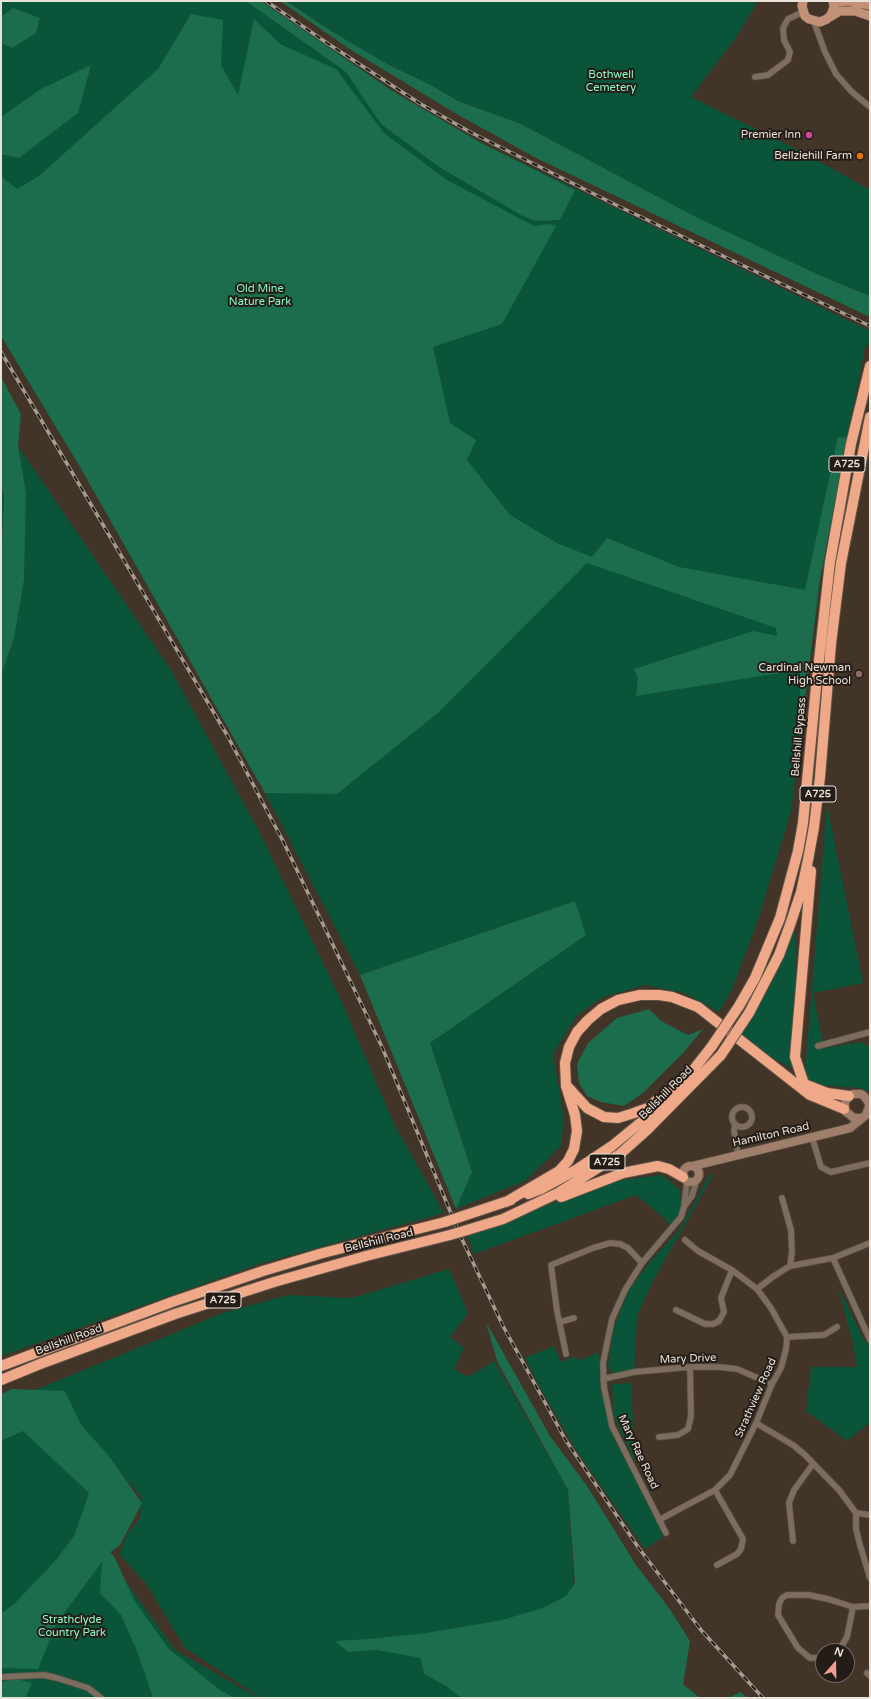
<!DOCTYPE html>
<style>
body{margin:0}
#map{position:relative;width:871px;height:1699px;overflow:hidden;background:#423427;font-family:"Varela Round",sans-serif}
canvas{display:block}
.frame{position:absolute;inset:0;border:2px solid #eae1d9;pointer-events:none}
.north{position:absolute;left:815px;top:1643px;width:40px;height:40px;box-sizing:border-box;background:#241d17;border:1px solid #736b65;border-radius:50%;rotate:20deg;font-size:11px;font-weight:700;line-height:16px;text-align:center;color:#eae1d9}
.north::after{content:'';display:block;margin:auto;width:14px;height:18px;background:#f59b97;clip-path:polygon(50% 0,100% 100%,50% 72%,0 100%)}
</style>
<div id="map">
<canvas width="871" height="1699"></canvas>
<div class="frame"></div>
<div class="north">N</div>
</div>
<script>
const c = document.querySelector('canvas').getContext('2d');
c.lineJoin = 'round';
function paint(path, color) { c.fillStyle = color; c.fill(path, 'evenodd'); }
const shape = rows => new Path2D(rows.map(r => 'M' + r).join(''));
function strokePath(path, color, width, dash) { c.strokeStyle = color; c.lineWidth = width; c.lineCap = dash ? 'butt' : 'round'; c.setLineDash(dash || []); c.stroke(path); }
function drawText(font, color, halo, rows, align = 'center') {
  c.font = font + ' "Varela Round",sans-serif'; c.lineWidth = 4; c.setLineDash([]); c.textBaseline = 'middle'; c.strokeStyle = halo; c.fillStyle = color; for (const [text, x, y, turn = 0] of rows) {
    c.save(); c.translate(x, y); c.rotate((+turn || 0) * Math.PI / 180); c.textAlign = isNaN(turn) ? turn : align; if (halo) c.strokeText(text, 0, 0); c.fillText(text, 0, 0); c.restore();
  }
}
paint(shape([
 [1,1,261,1,394,92,483,144,870,331,870,344,865,347,820,579,791,811,758,920,732,989,719,1012,685,993,645,985,603,997,577,1015,553,1054,564,1118,561,1146,525,1181,456,1209,472,1172,430,1043,585,935,575,901,360,975,265,793,80,467,1,336],
 [286,1,758,1,737,36,691,97,806,154,870,190,870,296,819,275,692,215,521,124,458,101,431,85,389,65,331,31],
 [18,446,171,670,260,833,341,1000,395,1126,444,1213,259,1264,1,1356,1,675,14,638,26,493],
 [1,483,4,498,1,565],
 [827,805,863,983,813,993,824,1048,860,1042,870,1047,870,1090,869,1091,859,1088,804,1084],
 [795,930,799,1072,736,1038],
 [710,1174,713,1175,654,1279,637,1316,634,1372,614,1375,608,1366,614,1327,629,1290,648,1264,679,1230],
 [662,1175,680,1190,682,1208,671,1226,664,1218,636,1195,474,1254,466,1234,615,1181],
 [449,1269,468,1313,450,1337,464,1348,454,1369,468,1377,494,1361,568,1490,574,1588,668,1698,261,1698,185,1648,147,1585,119,1554,127,1535,140,1518,141,1496,86,1435,25,1394,223,1313,288,1295,352,1298],
 [838,1287,863,1338,870,1347,870,1422,847,1441,806,1411,811,1367,857,1367,853,1342],
 [554,1346,561,1362,573,1357,581,1360,598,1352,610,1430,664,1536,645,1549,576,1450,538,1384,525,1358],
 [631,1383,635,1463,614,1417,612,1384],
 [1,1396,85,1436,121,1537,109,1558,175,1650,259,1698,1,1698]
]), '#0a5439');
paint(shape([
 [246,1,261,1,394,92,483,144,575,190,560,220,536,221,521,215,439,167,381,124,346,72],
 [280,1,286,1,331,31,389,65,431,85,458,101,521,124,694,216,819,275,870,296,870,317,536,158,455,113,351,50],
 [13,8,40,18,36,33,12,48,1,43,1,17],
 [191,14,223,20,221,65,238,95,254,19,280,44,336,69,384,133,447,180,534,226,549,224,556,226,502,324,433,347,450,423,476,440,467,460,510,515,557,543,592,557,607,538,679,567,805,590,838,437,847,438,820,579,799,747,800,671,767,675,636,696,638,678,634,669,753,631,777,636,776,628,587,563,439,712,337,794,265,793,80,467,1,336,1,176,17,189,39,176,158,69],
 [91,65,78,113,19,158,1,154,1,117,41,89],
 [1,377,21,414,18,446,26,493,24,580,14,638,1,675,1,565,4,498,1,483],
 [575,901,586,935,430,1043,472,1172,456,1209,360,975],
 [649,1009,661,1021,688,1035,703,1029,684,1052,643,1093,624,1106,601,1102,587,1096,579,1083,577,1064,588,1043,617,1018],
 [486,1322,550,1436,587,1486,636,1565,669,1608,690,1641,683,1684,700,1698,461,1698,446,1686,424,1674,421,1658,377,1650,348,1652,335,1641,369,1639,426,1633,502,1620,543,1608,566,1596,575,1583,568,1490,497,1361],
 [12,1389,65,1391,81,1425,108,1455,142,1503,120,1545,110,1552,115,1558,134,1600,168,1648,220,1690,235,1698,153,1698,137,1651,121,1615,100,1593,102,1562,56,1624,38,1669,1,1668,1,1614,15,1603,56,1560,74,1536,89,1493,23,1431,1,1441,1,1394],
 [16,1679,32,1683,27,1695,24,1698,1,1698,1,1682],
 [741,1692,747,1698,727,1698]
]), '#1b6d4d');
const street = shape([
 [814,22,825,52,836,74,852,92,870,107],
 [755,77,768,75,788,60,790,52,784,40,783,28,788,19,803,12],
 [818,1046,870,1032],
 '732 1117a10 10 0 1 1 20 0a10 10 0 1 1-20 0Z',
 [735,1124,734,1131,738,1154],
 [812,1137,821,1167,831,1172,870,1163],
 [782,1198,791,1230,792,1252,790,1266],
 [684,1207,687,1181],
 [833,1258,870,1340],
 [757,1289,774,1276,790,1266,833,1258,870,1243],
 [676,1310,705,1324,713,1324,719,1321,724,1312,721,1298,732,1270],
 [560,1322,574,1318],
 [787,1337,824,1335,837,1327],
 [566,1354,557,1311,551,1265,593,1248,610,1243,620,1244,628,1248,642,1263],
 [603,1379,634,1372,690,1367,719,1367,737,1369,772,1384],
 [756,1423,793,1445,804,1454,839,1490,856,1513],
 [659,1437,678,1435,688,1429,691,1416,690,1367],
 [715,1490,743,1539,741,1549,737,1554,717,1565],
 [856,1513,856,1529,860,1545,870,1578],
 [856,1513,870,1515],
 [659,1520,715,1490,730,1475,756,1423,772,1384,781,1368,786,1349,787,1337,771,1308,757,1289,732,1270,698,1251,685,1240],
 [666,1533,612,1426,604,1387,603,1363,612,1319,625,1290,642,1263,681,1217,684,1207,692,1196,697,1179],
 [793,1541,789,1503,794,1490,813,1464],
 [836,1651,841,1647,847,1637,853,1607],
 [823,1658,810,1658,798,1648,778,1615,779,1604,782,1598,787,1595,809,1595,828,1599,853,1607,870,1606],
 [867,1673,870,1676],
 [1,1677,44,1675,57,1678,88,1688,101,1698]
]);
const secondary = shape([
 '683 1174a8 8 0 1 1 16 0a8 8 0 1 1-16 0Z',
 [693,1166,850,1128,866,1115,869,1107,869,1103,864,1096,861,1094,853,1094,849,1096,845,1102,845,1111,854,1118,862,1118]
]);
const primary = shape([
 [803,1,802,6,805,16,809,19,820,22,827,19,831,15,834,7,833,1],
 [833,2,849,1,870,5],
 [830,17,840,11,855,11,870,16]
]);
const highway = shape([
 [739,1006,755,978,780,918,798,851,803,823,816,687,830,562,851,444,870,366],
 [749,1013,779,955,790,925,801,892,808,860,814,827,820,777,831,644,841,563,870,417],
 [804,1084,795,1057,811,871],
 [804,1084,827,1093,849,1096],
 [568,1087,587,1108,604,1117,618,1118,631,1114,648,1108,657,1100],
 [528,1194,541,1189,576,1170,612,1146,651,1114,694,1069,712,1046],
 [561,1197,623,1173,658,1166,669,1169,683,1177],
 [506,1202,559,1171,568,1161,574,1149,577,1131,575,1115,566,1086,565,1063,569,1047,577,1032,588,1020,601,1009,618,1000,640,995,659,995,672,997,698,1007,810,1095,844,1109],
 [460,1217,511,1200],
 [467,1230,503,1219,558,1193,620,1154,647,1130,721,1055],
 [1,1366,172,1302,263,1271,323,1253,445,1222],
 [1,1380,40,1364,175,1314,274,1282,366,1256,450,1235]
]);
strokePath(street, '#5e5348', 7);
strokePath(secondary, '#5e5348', 10);
strokePath(primary, '#5e5348', 10);
strokePath(highway, '#5e5348', 12);
strokePath(street, '#7c6d5e', 5.5);
strokePath(secondary, '#9f7f6b', 8);
strokePath(primary, '#c29177', 9);
strokePath(highway, '#f0a988', 10);
const rail = shape([
 [266,1,327,43,419,103,470,132,618,206,870,326],
 [1,352,227,735,283,841,382,1047,460,1235,503,1326,565,1439,638,1547,701,1630,763,1698]
]);
strokePath(rail, '#a69b91', 3.5);
strokePath(rail, '#241d17', 2, [6]);
const highwayBridge = shape([
 [712,1046,739,1006],
 [721,1055,749,1013],
 [445,1222,460,1217],
 [450,1235,467,1230]
]);
strokePath(highwayBridge, '#5e5348', 12, []);
strokePath(highwayBridge, '#f0a988', 10);
for (const [x, y, r, color] of [
 [809,135,4,"#d1479c"],
 [860,156,4,"#e8710a"],
 [859,674,4,"#8d6e63"]
]) { const dot = new Path2D(); dot.arc(x, y, r, 0, 2 * Math.PI); c.fillStyle = color; c.fill(dot); strokePath(dot, '#241d17', 1.5); }
for (const [x, y, w] of [
 [847,464,36],
 [818,794,36],
 [607,1162,36],
 [223,1300,36]
]) { const box = new Path2D(); box.roundRect(x - w / 2, y - 8, w, 16, 3); c.fillStyle = '#241d17'; c.fill(box); strokePath(box, '#eae1d9', 1); }
drawText('bold 10px', '#eae1d9', null, [
 ["A725",847,464],
 ["A725",818,794],
 ["A725",607,1162],
 ["A725",223,1300]
]);
drawText('11px', '#8cf8c6', '#241d17', [
 ["Bothwell",611,75],
 ["Cemetery",611,88],
 ["Old Mine",260,289],
 ["Nature Park",260,302],
 ["Strathclyde",72,1620],
 ["Country Park",72,1633]
]);
drawText('11px', '#eae1d9', '#241d17', [
 ["Premier Inn",801,135],
 ["Bellziehill Farm",852,156],
 ["Cardinal Newman",851,668],
 ["High School",851,681]
], 'right');
drawText('11px', '#eae1d9', '#241d17', [
 ["Bellshill Bypass",799,737,-85],
 ["Bellshill Road",666,1093,-45],
 ["Hamilton Road",771,1135,-13],
 ["Bellshill Road",379,1241,-14],
 ["Bellshill Road",69,1340,-20],
 ["Mary Drive",688,1359,-2],
 ["Strathview Road",756,1398,-66],
 ["Mary Rae Road",638,1452,65]
]);
</script>
